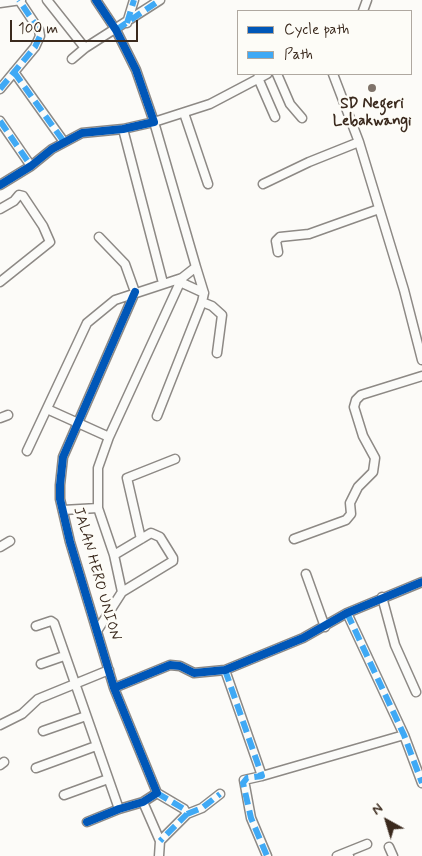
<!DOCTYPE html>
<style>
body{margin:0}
#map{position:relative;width:422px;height:856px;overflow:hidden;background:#fcfbf8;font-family:Mynerve,sans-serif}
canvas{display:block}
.legend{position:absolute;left:237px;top:10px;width:175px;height:65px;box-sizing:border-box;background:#fdfcf7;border:1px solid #afa8a0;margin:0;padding:6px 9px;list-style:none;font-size:15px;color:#3b2a1e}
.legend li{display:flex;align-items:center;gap:10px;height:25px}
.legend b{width:25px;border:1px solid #afa8a0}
.north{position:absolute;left:362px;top:796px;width:50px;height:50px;-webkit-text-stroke:4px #fdfcf7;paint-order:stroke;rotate:321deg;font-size:14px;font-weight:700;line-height:20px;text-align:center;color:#3b2a1e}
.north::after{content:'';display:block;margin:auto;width:18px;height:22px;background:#3b2a1e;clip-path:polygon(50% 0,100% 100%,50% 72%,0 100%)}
.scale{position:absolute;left:10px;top:20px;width:128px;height:22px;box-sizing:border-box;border:2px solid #3b2a1e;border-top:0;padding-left:6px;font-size:15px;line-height:18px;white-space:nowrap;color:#3b2a1e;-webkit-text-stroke:4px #fdfcf7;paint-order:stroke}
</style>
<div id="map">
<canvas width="422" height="856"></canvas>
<ul class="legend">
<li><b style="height:6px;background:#0057b8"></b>Cycle path</li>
<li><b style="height:6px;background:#3fa9f5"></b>Path</li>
</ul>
<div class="north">N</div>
<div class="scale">100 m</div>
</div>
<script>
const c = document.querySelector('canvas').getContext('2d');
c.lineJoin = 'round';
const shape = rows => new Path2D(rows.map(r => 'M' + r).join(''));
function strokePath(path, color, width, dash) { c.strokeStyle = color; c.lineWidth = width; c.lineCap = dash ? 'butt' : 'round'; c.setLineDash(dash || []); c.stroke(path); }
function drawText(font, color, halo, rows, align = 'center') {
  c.font = font + ' Mynerve,sans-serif'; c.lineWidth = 5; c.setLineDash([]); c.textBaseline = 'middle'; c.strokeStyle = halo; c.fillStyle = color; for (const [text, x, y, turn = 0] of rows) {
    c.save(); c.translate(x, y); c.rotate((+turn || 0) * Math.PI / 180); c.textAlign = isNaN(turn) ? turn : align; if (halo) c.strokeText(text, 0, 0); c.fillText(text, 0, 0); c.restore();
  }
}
const minor = shape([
 [47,0,85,48],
 [0,3,21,0],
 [363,11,367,0],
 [127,23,134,0],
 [72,59,85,48,160,0],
 [14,72,64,142],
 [277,74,290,104,302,118],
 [333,74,359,142,404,290,422,360],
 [258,78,275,117],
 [0,89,35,47,40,36,39,30,19,0],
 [184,113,208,184],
 [0,121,31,166],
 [123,129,163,283],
 [263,184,309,162,359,142],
 [0,185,31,166,52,149,82,133,123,129,154,122,136,70,116,30,96,0],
 [0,209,14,201,19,195,23,196,43,226,50,242,0,282],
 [99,237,125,264,135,292],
 [278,252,276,241,280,237,309,234,379,209],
 [180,282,204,293],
 [202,302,212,306,222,315,217,353],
 [47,409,109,437],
 [157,416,202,302,204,293,196,267],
 [0,418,8,415],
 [27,451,87,323,115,300,182,278,196,267,154,122,210,104,267,74],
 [63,510,98,508],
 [141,539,127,478,175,459],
 [294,539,346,520,351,514,350,503,358,487,373,472,375,458,363,436,354,407,356,400,361,395,422,376],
 [0,547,10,541],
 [114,555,151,533,160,537,173,558,173,561,122,592],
 [306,574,325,627],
 [382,597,395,645,416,692],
 [347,613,404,735,422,783],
 [36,626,51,621,54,623,119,809],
 [97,631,122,592,114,555,98,508,98,468,109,437,182,278],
 [41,664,64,656],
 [225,670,262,776],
 [114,688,170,665,180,666,194,673,225,670,303,638,347,613,422,582],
 [0,725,22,714,38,699,109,670],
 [43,731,86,716],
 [0,765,4,762],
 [36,768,96,746],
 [157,793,184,809,187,814,160,841],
 [64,795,108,779],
 [143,802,160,841,159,856],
 [187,814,202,808,220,794],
 [87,822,119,809,143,802,157,793,114,688,70,542,60,499,60,485,63,457,135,292],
 [389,847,393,856],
 [347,852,367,844],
 [267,856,251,818,244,780,262,776,404,735],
 [337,856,347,852,349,856]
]);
strokePath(minor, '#8d8985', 11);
strokePath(minor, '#fbfbf9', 8);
strokePath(shape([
 [127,23,134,0],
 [116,30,160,0],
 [14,72,64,142],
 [0,89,35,47,40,36,39,30,19,0],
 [0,121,31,166],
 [347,613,404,735,422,783],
 [225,670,262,776,247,778,243,783,251,818,267,856],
 [157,793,184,809,187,814,160,841],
 [187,814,202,808,220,794]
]), '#3fa9f5', 6, [12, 6]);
strokePath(shape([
 [0,185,31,166,52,149,82,133,123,129,154,122,136,70,116,30,96,0],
 [114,688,170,665,180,666,194,673,225,670,303,638,347,613,422,582],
 [87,822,119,809,143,802,157,793,114,688,70,542,60,499,60,485,63,457,135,292]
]), '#0057b8', 8);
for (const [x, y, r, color] of [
 [372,88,5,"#7f736a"]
]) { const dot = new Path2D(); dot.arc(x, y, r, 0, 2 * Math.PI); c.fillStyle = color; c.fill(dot); strokePath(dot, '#fdfcf7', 2); }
drawText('bold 15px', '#3b2a1e', '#fdfcf7', [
 ["SD Negeri",372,105],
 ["Lebakwangi",372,122]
]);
drawText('15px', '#3b2a1e', '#fdfcf7', [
 ["JALAN HERO UNION",96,574,74]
]);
</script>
